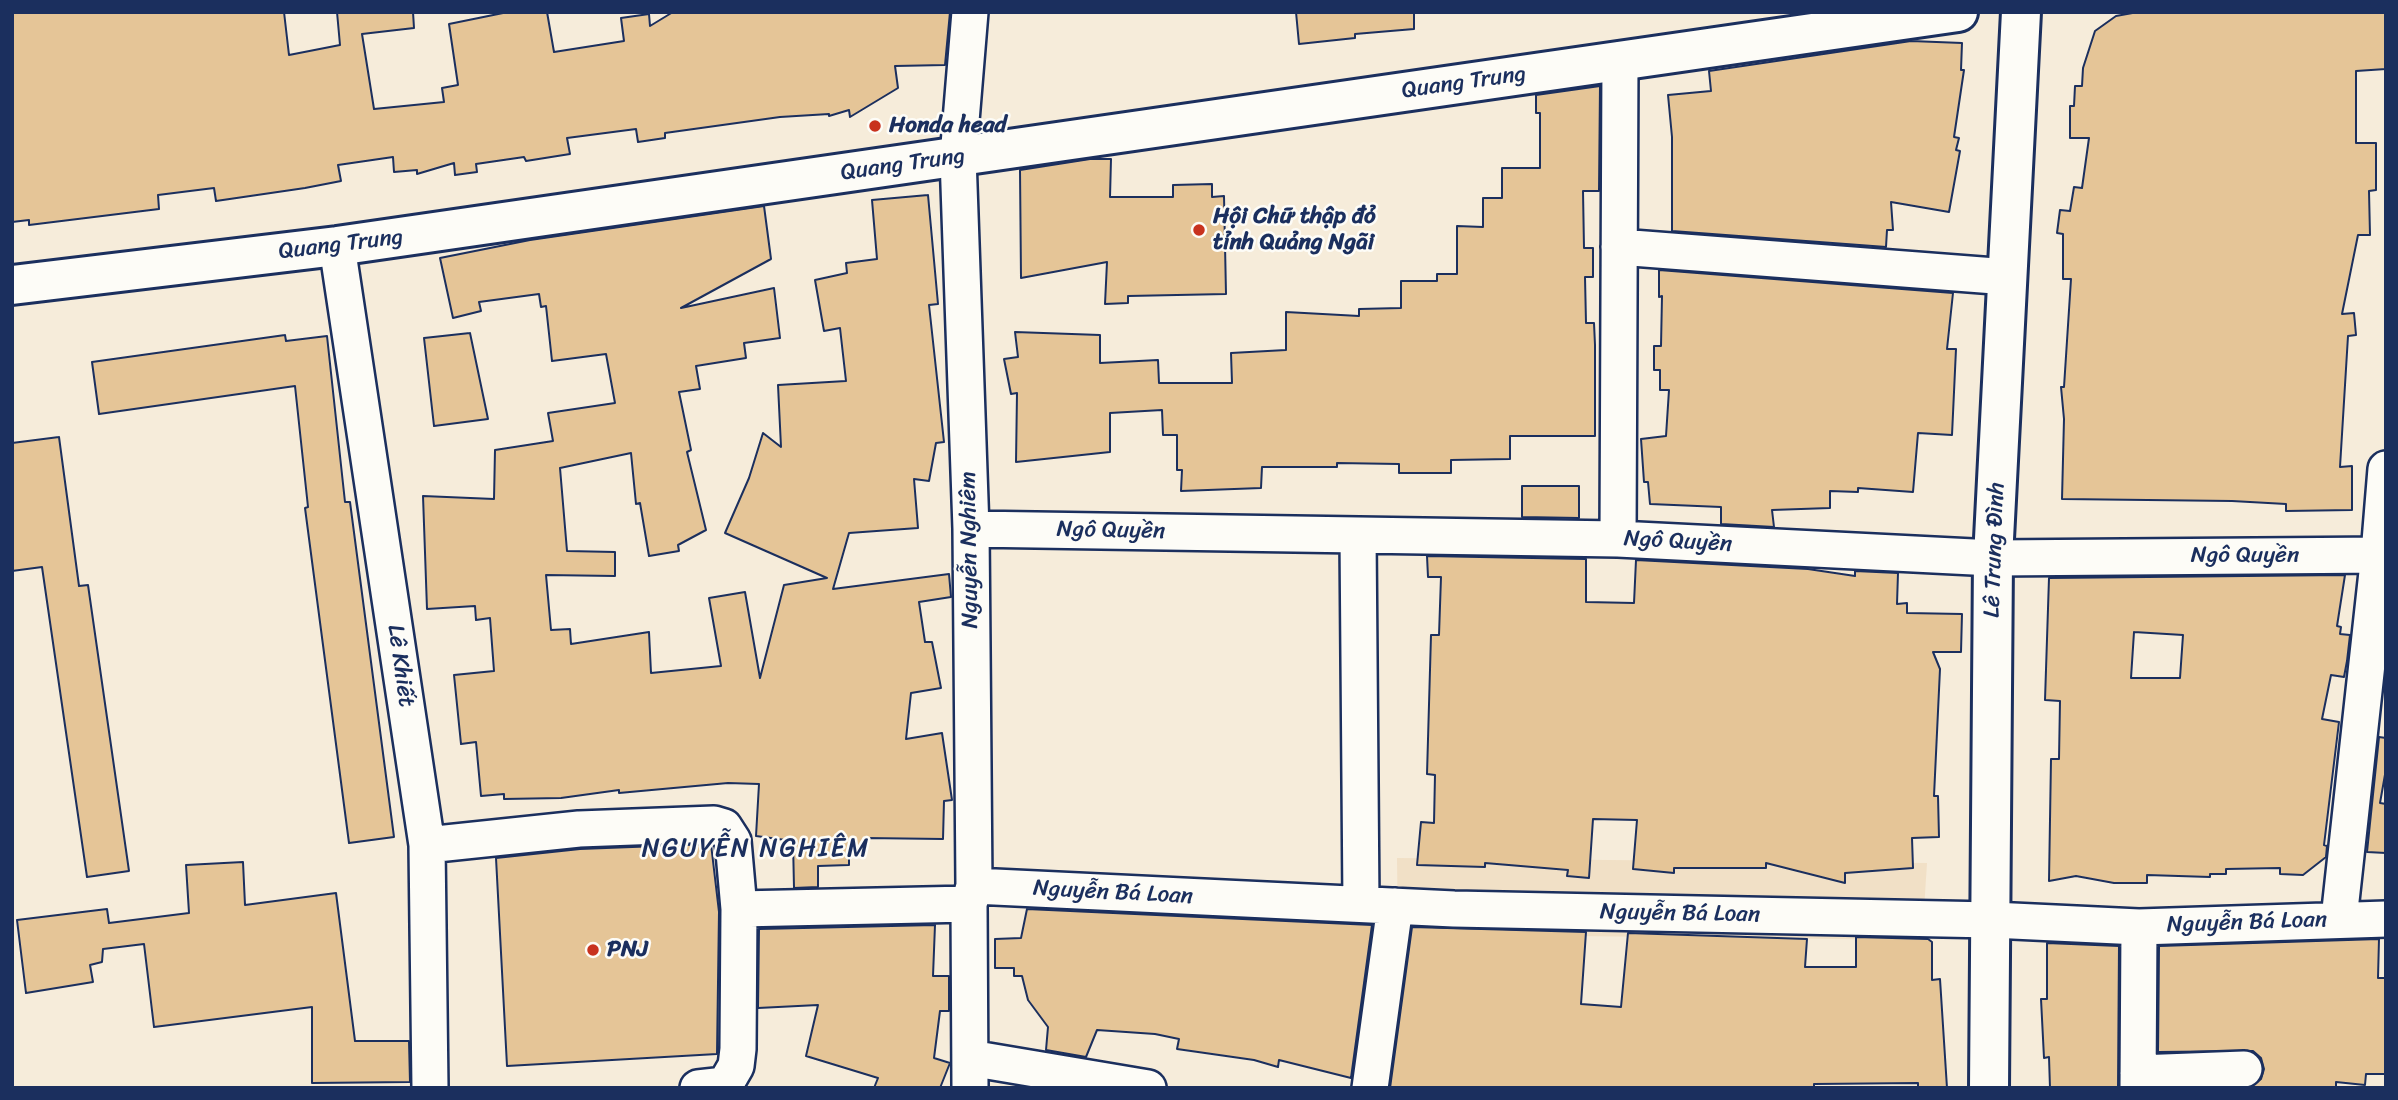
<!DOCTYPE html>
<meta charset="utf-8">
<style>
body{margin:0}
#map{position:relative;width:2398px;height:1100px;overflow:hidden;background:#f6ecda;font-family:Sriracha,sans-serif}
canvas{display:block}
.frame{position:absolute;inset:0;border:14px solid #1b2f5e;pointer-events:none}
</style>
<div id="map">
<canvas width="2398" height="1100"></canvas>
<div class="frame"></div>
</div>
<script>
const c = document.querySelector('canvas').getContext('2d');
c.lineJoin = 'round';
function paint(path, color) { c.fillStyle = color; c.fill(path, 'evenodd'); }
const shape = rows => new Path2D(rows.map(r => 'M' + r).join(''));
function strokePath(path, color, width, dash) { c.strokeStyle = color; c.lineWidth = width; c.lineCap = dash ? 'butt' : 'round'; c.setLineDash(dash || []); c.stroke(path); }
function drawText(font, color, halo, rows, align = 'center') {
  c.font = font + ' Sriracha,sans-serif'; c.lineWidth = 5; c.setLineDash([]); c.textBaseline = 'middle'; c.strokeStyle = halo; c.fillStyle = color; for (const [text, x, y, turn = 0] of rows) {
    c.save(); c.translate(x, y); c.rotate((+turn || 0) * Math.PI / 180); c.textAlign = isNaN(turn) ? turn : align; if (halo) c.strokeText(text, 0, 0); c.fillText(text, 0, 0); c.restore();
  }
}
paint(shape([
 [1397,858,1927,863,1922,940,1398,934]
]), '#f1e0c6');
const building = shape([
 [12,12,284,12,289,55,340,45,337,12,413,12,414,28,362,34,374,109,444,102,442,88,458,85,449,24,508,12,547,12,554,52,624,41,621,18,649,14,650,26,673,12,950,12,945,65,895,66,898,88,850,117,849,110,829,116,829,114,780,117,665,133,665,138,638,142,636,129,567,138,570,154,526,161,524,157,476,164,477,172,455,175,454,163,417,174,417,170,394,172,393,157,338,165,341,181,305,188,216,201,214,188,158,195,159,209,29,225,29,220,12,222,12,12],
 [1296,12,1414,12,1414,29,1355,34,1355,38,1299,44,1296,12],
 [2138,12,2386,12,2386,69,2356,71,2356,143,2376,143,2376,190,2369,191,2370,235,2358,235,2342,314,2354,313,2356,335,2348,336,2340,467,2352,466,2352,510,2286,511,2286,504,2232,501,2062,499,2064,419,2061,387,2064,387,2071,279,2063,279,2063,234,2057,233,2060,210,2070,211,2074,187,2082,188,2089,138,2070,138,2070,106,2074,106,2075,86,2082,86,2083,68,2095,31,2116,16,2138,12],
 [1911,41,1962,43,1961,70,1964,70,1954,137,1959,138,1956,150,1960,151,1949,212,1891,202,1893,230,1887,230,1886,247,1672,231,1672,137,1668,95,1711,91,1709,71,1911,41],
 [1600,86,1599,191,1583,191,1584,248,1593,248,1593,277,1585,277,1586,323,1594,323,1595,345,1595,436,1510,436,1510,459,1451,460,1451,473,1399,473,1399,464,1337,463,1337,467,1262,467,1261,488,1181,491,1182,470,1177,470,1177,435,1163,435,1162,410,1110,413,1110,452,1016,462,1017,393,1011,394,1004,359,1018,357,1015,332,1100,335,1100,363,1158,360,1159,383,1232,383,1231,353,1286,350,1286,312,1359,316,1359,309,1401,308,1401,281,1437,281,1437,274,1457,274,1457,226,1483,227,1483,198,1502,198,1502,168,1540,168,1540,113,1536,113,1536,95,1600,86],
 [1090,159,1111,159,1110,197,1173,197,1173,185,1212,184,1212,197,1224,196,1226,294,1128,296,1128,303,1105,304,1107,262,1021,278,1020,170,1090,159],
 [928,195,938,304,929,305,944,442,936,443,929,481,914,479,918,528,849,533,833,589,949,574,951,597,919,602,925,642,932,642,941,688,911,693,906,739,942,733,952,800,944,801,943,839,865,838,866,847,849,847,849,865,818,866,818,887,794,888,793,841,756,836,759,784,728,783,619,793,619,790,561,798,504,799,504,794,481,796,476,742,461,744,454,675,494,671,490,618,476,620,475,606,427,609,423,496,494,499,495,450,553,441,548,413,615,403,606,354,552,361,546,306,541,307,539,294,479,302,481,311,453,318,440,258,530,240,764,206,771,259,681,308,774,288,780,338,744,343,746,358,696,366,700,389,679,392,691,450,687,452,706,530,678,545,679,551,649,556,640,503,636,504,631,453,560,468,567,551,615,552,615,576,546,575,551,630,570,629,571,644,649,632,651,673,721,666,709,598,745,592,760,678,784,585,827,578,725,533,749,478,763,433,781,447,778,385,846,381,840,328,824,331,815,280,847,273,846,263,877,259,872,200,928,195],
 [1659,270,1953,293,1947,349,1956,349,1952,435,1918,433,1913,492,1858,488,1858,492,1830,491,1830,508,1772,510,1774,527,1721,524,1721,507,1650,504,1648,482,1644,482,1641,439,1666,436,1669,390,1660,390,1660,370,1654,370,1654,346,1661,346,1662,296,1659,297,1659,270],
 [470,333,488,419,434,426,424,338,470,333],
 [285,335,286,341,327,336,345,502,350,502,394,837,349,843,305,508,308,507,295,386,99,414,92,362,285,335],
 [59,437,79,586,88,585,129,871,87,877,42,567,12,571,12,443,59,437],
 [1522,486,1579,486,1579,518,1522,517,1522,486],
 [1427,556,1586,559,1586,602,1634,603,1636,560,1808,569,1855,576,1855,571,1898,573,1897,604,1907,603,1907,613,1962,614,1961,652,1933,652,1940,669,1934,796,1938,796,1939,837,1912,838,1913,868,1845,873,1845,883,1766,863,1766,868,1674,868,1674,873,1633,869,1637,820,1593,819,1589,878,1567,876,1568,870,1485,863,1485,867,1417,865,1421,822,1434,823,1435,775,1427,774,1431,635,1439,635,1441,577,1428,577,1427,556],
 [2345,575,2337,626,2341,627,2340,634,2350,635,2347,661,2344,677,2331,675,2322,719,2339,722,2324,845,2327,846,2326,857,2303,875,2280,874,2280,868,2226,869,2226,874,2210,874,2210,877,2147,875,2147,883,2114,883,2076,876,2049,881,2051,759,2059,759,2060,701,2045,700,2049,578,2345,575],
 [2134,632,2183,635,2180,678,2131,678,2134,632],
 [2379,737,2386,738,2386,769,2380,803,2386,804,2386,853,2367,852,2379,737],
 [711,844,719,912,717,1054,507,1066,496,858,580,849,711,844],
 [243,862,245,905,336,893,355,1041,409,1041,410,1082,312,1083,312,1007,154,1027,144,944,103,949,102,962,90,965,93,982,26,993,17,920,107,909,109,923,189,913,186,865,243,862],
 [1027,909,1372,925,1351,1078,1279,1060,1278,1067,1254,1060,1177,1049,1179,1039,1155,1034,1097,1030,1086,1057,1046,1050,1048,1027,1028,1000,1022,976,1014,976,1014,968,995,968,995,939,1021,938,1027,909],
 [935,925,933,976,949,976,949,1011,940,1011,934,1058,950,1063,940,1088,874,1088,878,1078,806,1056,818,1005,758,1008,759,929,935,925],
 [1412,927,1586,932,1581,1004,1621,1007,1628,933,1807,939,1805,967,1856,967,1856,937,1928,939,1932,942,1932,980,1940,979,1947,1088,1918,1088,1918,1083,1814,1084,1814,1088,1390,1088,1412,927],
 [2379,939,2378,978,2386,978,2386,1074,2366,1074,2365,1085,2336,1082,2336,1088,2249,1088,2261,1079,2264,1069,2261,1058,2253,1051,2158,1052,2159,946,2379,939],
 [2047,943,2119,946,2118,1088,2050,1088,2049,1057,2044,1058,2041,999,2047,999,2047,943]
]);
paint(building, '#e5c597');
strokePath(building, '#1b2f5e', 2);
const minor = shape([
 [970,12,958,157,971,529,974,886,969,904,970,1088],
 [337,246,427,845,430,1088],
 [1619,247,2008,277],
 [971,529,1618,539,1993,558,2386,555],
 [1358,535,1361,904],
 [1618,539,1620,60],
 [427,845,579,829,714,824,724,827,733,841,739,909,738,1049,736,1066,725,1085,698,1088],
 [974,886,1454,909,1992,920,2139,927,2386,919],
 [739,909,969,904],
 [2339,919,2379,554,2386,469],
 [970,1058,1148,1088],
 [2138,1073,2244,1069],
 [1370,1088,1395,906],
 [2138,1088,2139,927]
]);
const major = shape([
 [12,285,337,246,1958,12],
 [1989,1088,1993,558,2021,12]
]);
strokePath(minor, '#1b2f5e', 40);
strokePath(major, '#1b2f5e', 44);
strokePath(minor, '#fdfcf7', 35);
strokePath(major, '#fdfcf7', 38);
for (const [x, y, r, color] of [
 [875,126,7,"#c8321e"],
 [1199,230,7,"#c8321e"],
 [593,950,7,"#c8321e"]
]) { const dot = new Path2D(); dot.arc(x, y, r, 0, 2 * Math.PI); c.fillStyle = color; c.fill(dot); strokePath(dot, '#fdfcf7', 2.5); }
drawText('23px', '#1b2f5e', '#fdfcf7', [
 ["Quang Trung",1464,83,-8],
 ["Quang Trung",903,165,-8],
 ["Quang Trung",341,245,-7],
 ["Ngô Quyền",1111,531,1],
 ["Ngô Quyền",1678,542,3],
 ["Nguyễn Nghiêm",970,550,-91],
 ["Lê Trung Đình",1995,550,-88],
 ["Ngô Quyền",2245,556],
 ["Lê Khiết",400,666,82],
 ["Nguyễn Bá Loan",1113,893,3],
 ["Nguyễn Bá Loan",1680,914,1],
 ["Nguyễn Bá Loan",2247,923,-2]
]);
drawText('bold 23px', '#1b2f5e', '#fdfcf7', [
 ["Honda head",889,126],
 ["Hội Chữ thập đỏ",1213,217],
 ["tỉnh Quảng Ngãi",1213,243],
 ["PNJ",607,950]
], 'left');
c.letterSpacing = '2px';
drawText('26px', '#1b2f5e', '#fdfcf7', [
 ["NGUYỄN NGHIÊM",756,849]
]);
c.letterSpacing = '0px';
</script>
